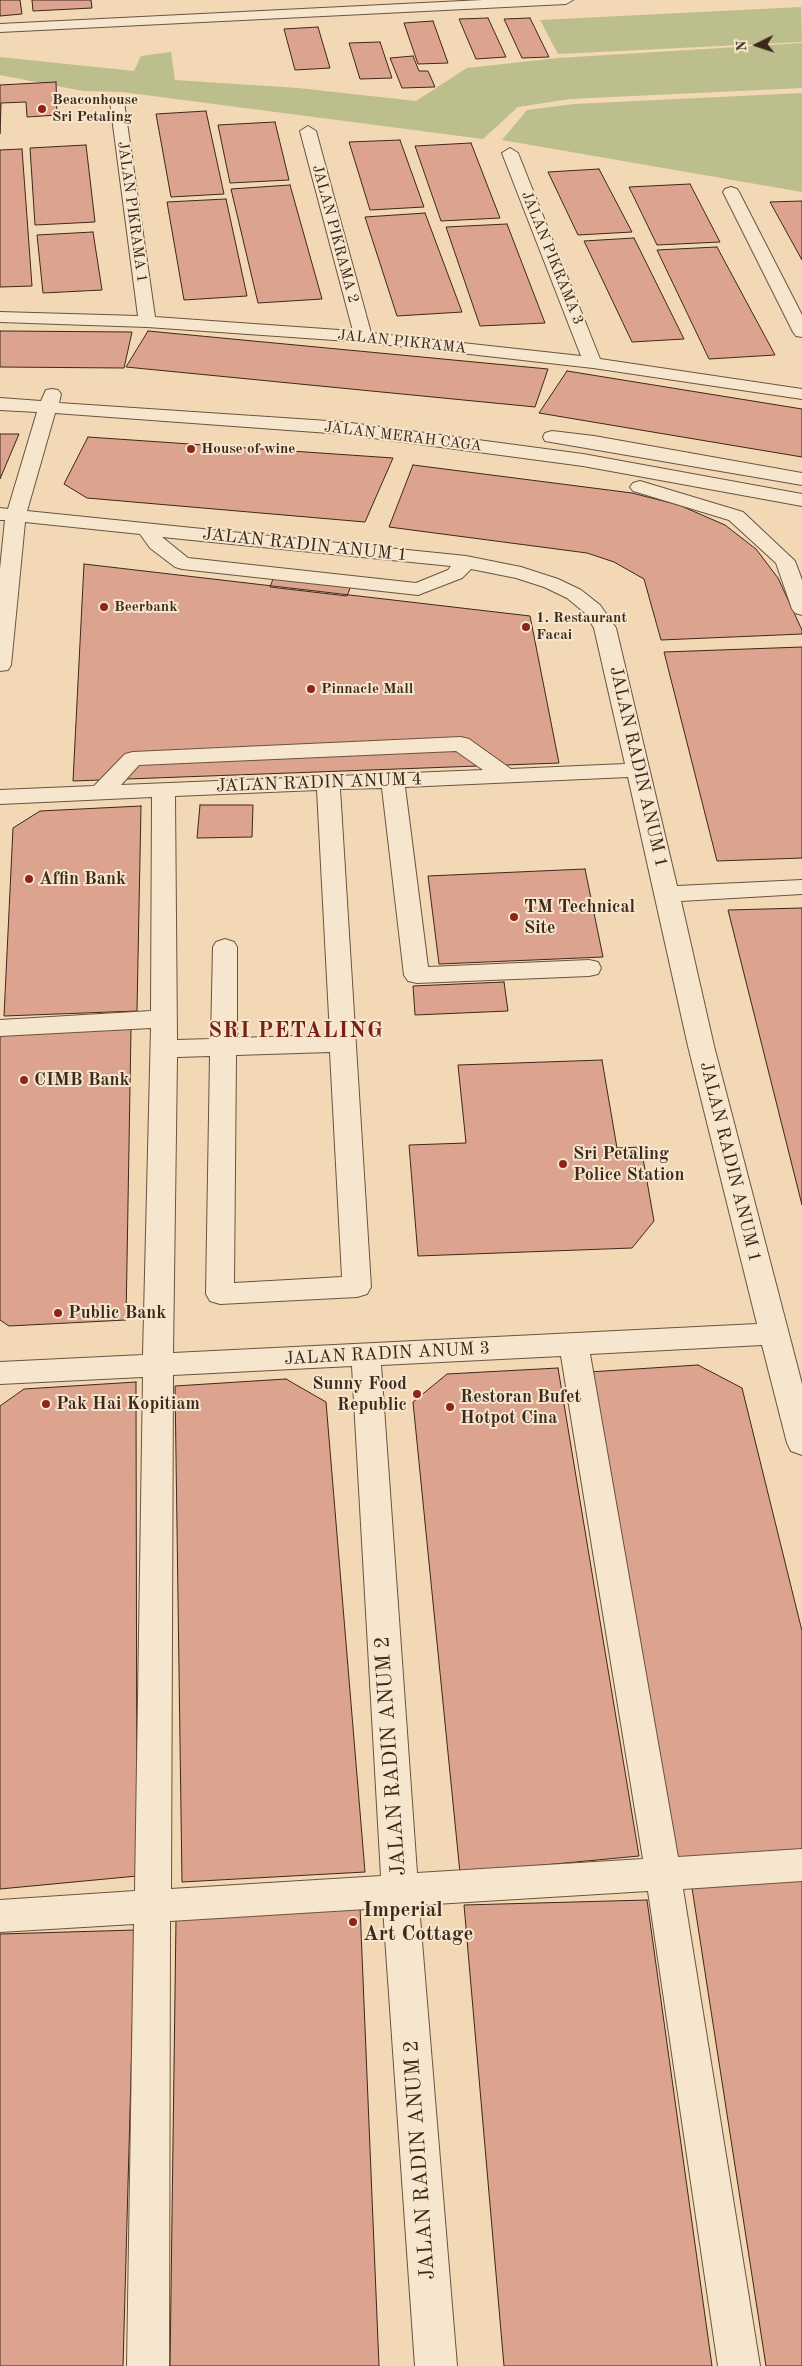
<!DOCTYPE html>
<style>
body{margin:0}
#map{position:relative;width:802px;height:2366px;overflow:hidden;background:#f2d8b4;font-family:"Old Standard TT",serif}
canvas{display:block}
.north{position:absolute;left:732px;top:20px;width:50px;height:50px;-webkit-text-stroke:4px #f7e6ce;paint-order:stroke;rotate:266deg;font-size:14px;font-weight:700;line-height:20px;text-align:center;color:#3d281b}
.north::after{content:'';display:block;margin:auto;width:18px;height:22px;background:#3d281b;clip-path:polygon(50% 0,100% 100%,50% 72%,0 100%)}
</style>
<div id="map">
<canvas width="802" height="2366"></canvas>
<div class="north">N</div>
</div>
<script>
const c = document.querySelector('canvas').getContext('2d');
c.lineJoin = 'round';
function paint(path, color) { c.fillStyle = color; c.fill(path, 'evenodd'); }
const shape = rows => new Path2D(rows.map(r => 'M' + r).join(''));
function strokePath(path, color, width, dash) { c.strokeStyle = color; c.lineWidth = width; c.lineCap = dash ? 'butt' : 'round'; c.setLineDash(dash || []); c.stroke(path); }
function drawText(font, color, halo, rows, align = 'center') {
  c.font = font + ' "Old Standard TT",serif'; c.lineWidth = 4; c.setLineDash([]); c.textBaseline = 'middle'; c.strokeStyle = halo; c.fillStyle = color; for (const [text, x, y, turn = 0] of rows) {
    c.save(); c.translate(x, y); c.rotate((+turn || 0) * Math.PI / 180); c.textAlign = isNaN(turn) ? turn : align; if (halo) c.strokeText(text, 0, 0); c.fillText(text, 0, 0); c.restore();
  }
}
paint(shape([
 [801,7,802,42,558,54,540,20],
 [802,43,802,88,570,99,518,107,483,139,122,92,83,91,0,75,0,57,134,71,141,56,171,52,175,80,298,88,416,101,467,68,558,58],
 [802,93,802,192,502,140,527,110,574,104]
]), '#bcbe8c');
const building = shape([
 [0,0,20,0,22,14,0,16,0,0],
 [32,0,91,0,92,8,33,11,32,0],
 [488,18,506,57,476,59,459,19,488,18],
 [530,18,549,57,522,58,504,19,530,18],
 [433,21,448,63,418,64,404,23,433,21],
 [318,27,330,68,295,70,284,29,318,27],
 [380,42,392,78,360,79,349,43,380,42],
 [413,56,419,71,428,71,435,87,402,88,390,58,413,56],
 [56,82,57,115,27,117,26,102,1,103,0,134,0,85,56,82],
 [206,111,224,194,171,197,156,114,206,111],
 [275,122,289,180,230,183,218,125,275,122],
 [400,140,424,207,370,210,349,142,400,140],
 [471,143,500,218,441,221,415,146,471,143],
 [86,145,95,222,35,225,30,148,86,145],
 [22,149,32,286,0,287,0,150,22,149],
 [599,169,632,232,578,235,548,172,599,169],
 [690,184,720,242,657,245,629,187,690,184],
 [290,185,322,299,258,303,231,189,290,185],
 [226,199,247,296,184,300,167,202,226,199],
 [802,201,802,260,770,202,802,201],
 [425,213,462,312,397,316,365,217,425,213],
 [507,224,545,323,480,326,446,227,507,224],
 [93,232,102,290,43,293,37,235,93,232],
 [634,238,684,339,632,342,584,241,634,238],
 [717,247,775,355,709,359,657,250,717,247],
 [0,331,132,332,124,368,0,367,0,331],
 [148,331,548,369,535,407,126,367,148,331],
 [567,371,802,409,802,457,539,413,567,371],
 [0,434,19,434,0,479,0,434],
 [88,437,393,458,365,522,87,498,64,484,88,437],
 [413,465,632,493,679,505,725,525,756,549,778,578,802,630,802,634,661,640,644,579,614,562,587,553,389,527,413,465],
 [84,564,530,616,559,763,73,781,84,564],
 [276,571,354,578,347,596,270,587,276,571],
 [802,647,802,858,717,861,664,652,802,647],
 [200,805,253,805,252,837,197,838,200,805],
 [141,806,137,1011,4,1016,13,828,40,811,141,806],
 [585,869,603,957,439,964,428,876,585,869],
 [802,908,802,1205,728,910,802,908],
 [504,982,508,1011,415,1015,413,986,504,982],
 [131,1029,126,1320,9,1326,0,1320,0,1035,131,1029],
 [602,1060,617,1148,641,1147,654,1221,632,1248,418,1256,409,1145,466,1143,458,1065,602,1060],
 [698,1365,742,1388,802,1631,802,1855,677,1861,589,1372,698,1365],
 [558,1368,639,1856,460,1873,413,1402,447,1374,558,1368],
 [286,1379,326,1402,365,1872,182,1882,175,1386,286,1379],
 [136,1382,137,1876,0,1889,0,1406,24,1389,136,1382],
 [802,1880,802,2366,766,2366,692,1888,802,1880],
 [647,1900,712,2366,504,2366,464,1905,647,1900],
 [360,1906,379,2366,170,2366,176,1919,360,1906],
 [135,1930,123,2366,0,2366,0,1934,135,1930]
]);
paint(building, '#dca38f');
strokePath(building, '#3d281b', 1);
const minor = shape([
 [483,0,573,0,566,4,0,32,0,24,483,0],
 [117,98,124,102,155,317,353,331,300,131,308,126,316,131,371,333,581,356,502,153,510,148,518,153,600,359,802,389,802,399,593,368,363,342,147,327,0,322,0,312,138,316,110,102,117,98],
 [731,187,737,189,739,192,802,315,802,337,796,336,793,332,723,192,725,189,731,187],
 [52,389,58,390,61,394,59,403,343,422,583,454,802,494,802,506,583,466,343,434,55,413,27,511,466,556,521,567,558,579,581,590,600,605,616,628,677,886,802,880,802,894,681,901,714,1046,802,1384,802,1455,791,1451,787,1443,762,1345,590,1354,678,1857,802,1849,802,1881,683,1889,760,2366,718,2366,648,1891,419,1905,457,2366,415,2366,383,1908,170,1921,169,2366,127,2366,134,1924,0,1932,0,1900,135,1891,143,1377,0,1384,0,1362,143,1355,151,1028,0,1036,0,1020,151,1011,152,797,0,804,0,790,94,786,125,754,133,752,461,737,469,739,511,769,625,764,594,628,585,613,567,598,544,587,516,578,471,569,462,578,418,595,182,569,175,567,150,548,140,534,25,522,11,665,8,670,0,671,0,569,5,520,0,520,0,508,8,509,37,412,0,410,0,398,41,401,46,390,52,389],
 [162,537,451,566,448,570,416,583,188,558,162,537],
 [456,751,483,770,121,785,139,765,456,751],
 [628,777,688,1046,757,1324,173,1353,177,1057,210,1056,206,1294,210,1301,220,1304,357,1297,367,1294,371,1287,340,789,382,788,404,975,408,981,417,983,589,976,598,974,601,968,598,962,589,960,428,967,405,787,628,777],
 [317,790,330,1035,237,1038,237,947,234,942,225,939,216,942,213,947,211,1039,177,1040,175,796,317,790],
 [330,1052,342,1277,234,1283,236,1055,330,1052],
 [561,1356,643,1859,417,1873,381,1365,561,1356],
 [352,1366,381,1876,171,1889,173,1375,352,1366],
 [552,431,594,436,802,473,802,485,545,441,543,437,545,433,552,431],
 [640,481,743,512,795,561,802,580,802,615,795,613,792,609,776,563,729,520,633,491,630,487,633,483,640,481]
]);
strokePath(minor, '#6a5441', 2);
paint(minor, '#f7e6ce');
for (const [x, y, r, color] of [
 [42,109,5,"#8f2418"],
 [191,449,5,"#8f2418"],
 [104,607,5,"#8f2418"],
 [526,627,5,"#8f2418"],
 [311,689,5,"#8f2418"],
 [29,879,5,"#8f2418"],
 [514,917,5,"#8f2418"],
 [24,1080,5,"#8f2418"],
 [563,1164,5,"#8f2418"],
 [58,1313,5,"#8f2418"],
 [417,1394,5,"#8f2418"],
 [46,1404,5,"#8f2418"],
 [450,1407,5,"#8f2418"],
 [353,1922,5,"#8f2418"]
]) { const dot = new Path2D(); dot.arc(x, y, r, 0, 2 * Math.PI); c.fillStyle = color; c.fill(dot); strokePath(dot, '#f7e6ce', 2); }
drawText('bold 15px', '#3d281b', '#f7e6ce', [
 ["Beaconhouse",52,100],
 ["Sri Petaling",52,117],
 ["House of wine",201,449],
 ["Beerbank",114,607],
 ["1. Restaurant",536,618],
 ["Facai",536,635],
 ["Pinnacle Mall",321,689]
], 'left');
drawText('15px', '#3d281b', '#f7e6ce', [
 ["JALAN PIKRAMA 1",132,212,82],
 ["JALAN PIKRAMA 2",335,234,75],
 ["JALAN PIKRAMA 3",552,258,68],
 ["JALAN PIKRAMA",402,342,6],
 ["JALAN MERAH CAGA",403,437,7]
]);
drawText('18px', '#3d281b', '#f7e6ce', [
 ["JALAN RADIN ANUM 1",305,545,6],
 ["JALAN RADIN ANUM 1",638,767,77],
 ["JALAN RADIN ANUM 4",319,783,-2],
 ["JALAN RADIN ANUM 1",730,1162,76],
 ["JALAN RADIN ANUM 3",387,1354,-3]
]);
drawText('bold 18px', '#3d281b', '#f7e6ce', [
 ["Affin Bank",39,879],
 ["TM Technical",524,907],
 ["Site",524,928],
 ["CIMB Bank",34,1080],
 ["Sri Petaling",573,1154],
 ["Police Station",573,1175],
 ["Public Bank",68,1313],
 ["Sunny Food",407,1384,"right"],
 ["Republic",407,1405,"right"],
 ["Restoran Bufet",460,1397],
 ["Hotpot Cina",460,1418],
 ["Pak Hai Kopitiam",56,1404]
], 'left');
drawText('21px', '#3d281b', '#f7e6ce', [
 ["JALAN RADIN ANUM 2",391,1756,-94],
 ["JALAN RADIN ANUM 2",420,2160,-94]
]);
drawText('bold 21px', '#3d281b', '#f7e6ce', [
 ["Imperial",363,1910],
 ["Art Cottage",363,1934]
], 'left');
c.letterSpacing = '1px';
drawText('bold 22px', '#7a1f14', '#f7e6ce', [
 ["SRI PETALING",296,1031]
]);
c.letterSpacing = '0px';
</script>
